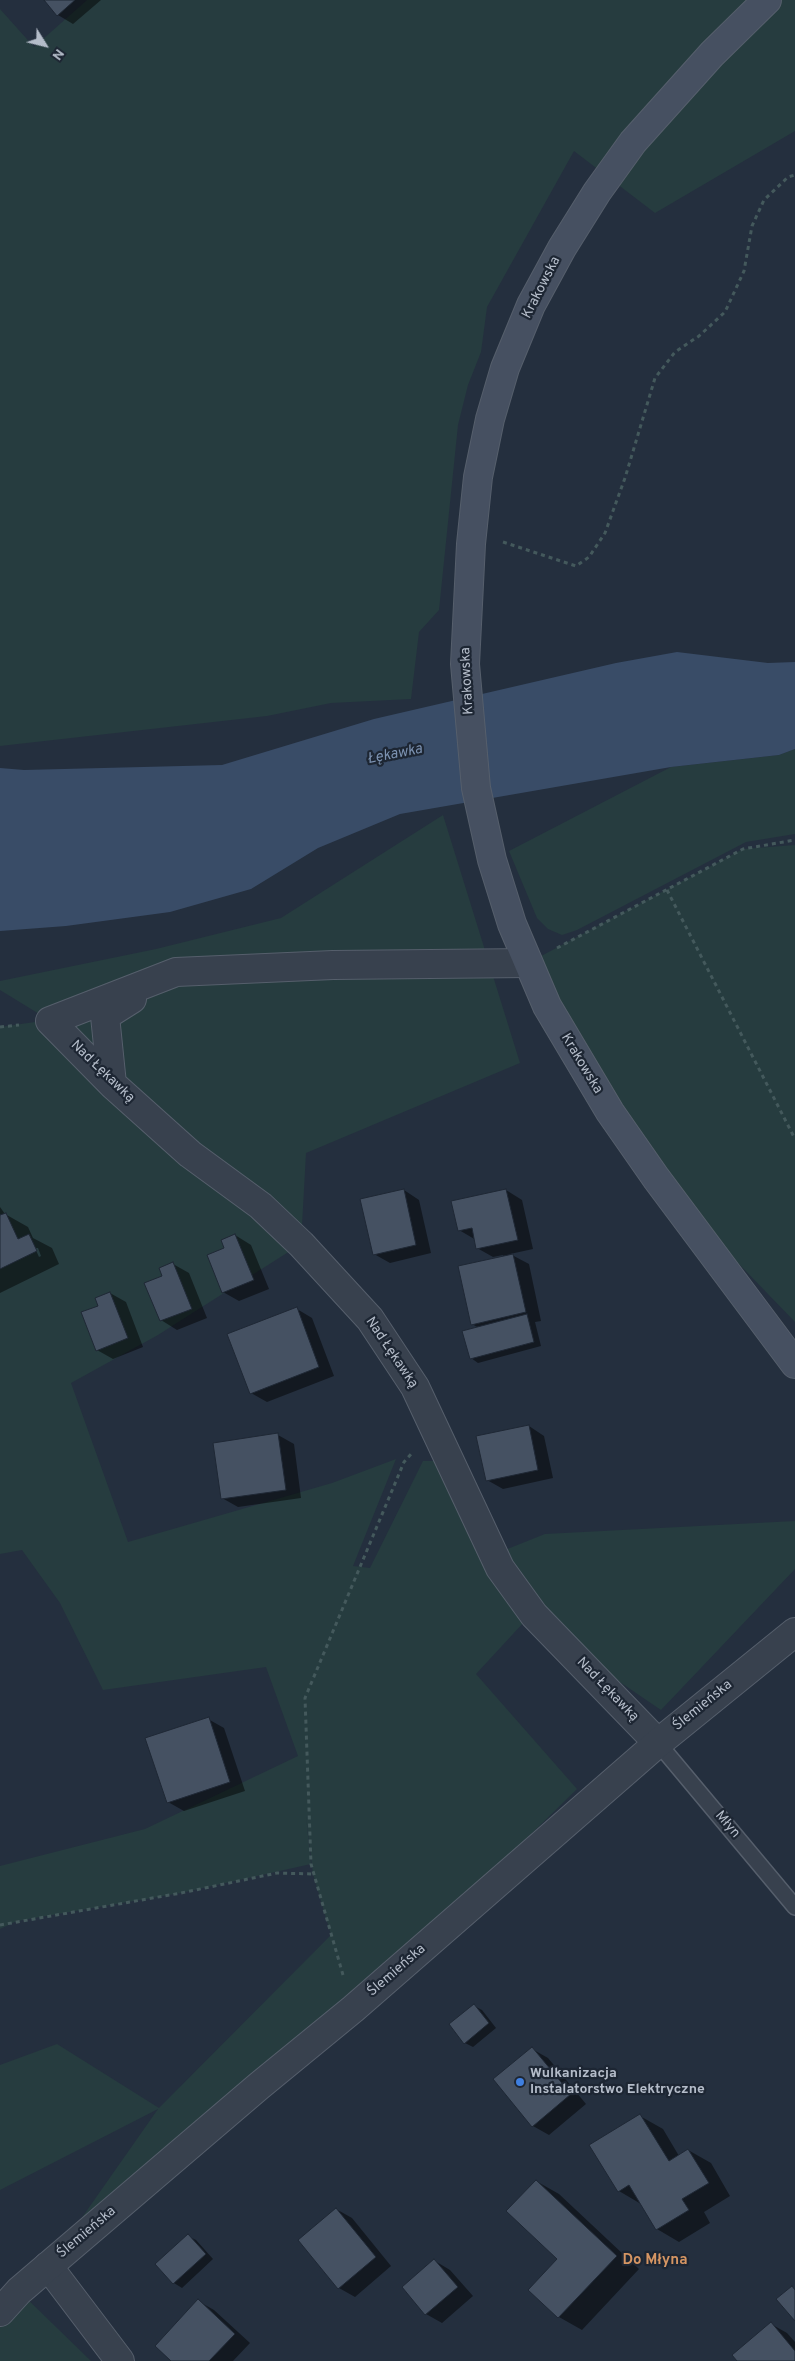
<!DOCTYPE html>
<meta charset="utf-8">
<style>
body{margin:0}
#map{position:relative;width:795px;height:2361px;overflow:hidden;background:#242f3e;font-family:Overpass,sans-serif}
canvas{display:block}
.north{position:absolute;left:20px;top:20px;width:50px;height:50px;-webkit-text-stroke:4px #1d2633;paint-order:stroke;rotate:126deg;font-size:14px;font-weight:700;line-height:20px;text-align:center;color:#b4bcc9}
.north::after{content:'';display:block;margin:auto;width:18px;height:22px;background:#b4bcc9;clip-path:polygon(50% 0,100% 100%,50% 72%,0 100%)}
</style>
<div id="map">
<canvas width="795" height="2361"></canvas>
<div class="north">N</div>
</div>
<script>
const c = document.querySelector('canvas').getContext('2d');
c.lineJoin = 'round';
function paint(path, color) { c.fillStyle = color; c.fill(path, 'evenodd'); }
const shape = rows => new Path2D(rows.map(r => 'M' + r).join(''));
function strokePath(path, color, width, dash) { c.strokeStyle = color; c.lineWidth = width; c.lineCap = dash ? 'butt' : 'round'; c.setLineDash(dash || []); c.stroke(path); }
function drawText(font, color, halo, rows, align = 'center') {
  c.font = font + ' Overpass,sans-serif'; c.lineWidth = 4.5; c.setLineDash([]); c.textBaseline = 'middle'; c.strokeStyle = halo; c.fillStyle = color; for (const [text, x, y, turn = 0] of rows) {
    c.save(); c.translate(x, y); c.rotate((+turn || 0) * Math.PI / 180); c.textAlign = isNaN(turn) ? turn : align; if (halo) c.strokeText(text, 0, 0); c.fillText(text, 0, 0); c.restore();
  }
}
paint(shape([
 [87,0,795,0,795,131,655,213,574,151,487,307,481,352,468,385,458,425,439,610,419,632,411,699,331,703,267,716,0,746,0,9,34,47],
 [795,749,795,834,746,842,577,930,562,935,548,929,537,918,509,851,671,767,779,755],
 [443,815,520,1063,306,1153,301,1244,158,1335,71,1383,128,1542,332,1483,396,1459,353,1566,370,1568,423,1461,439,1461,525,1621,476,1674,577,1789,353,2009,48,2266,158,2109,0,2190,0,2065,57,2044,159,2108,331,1935,313,1874,306,1816,311,1864,181,1893,17,1921,0,1929,0,1866,145,1829,298,1756,266,1667,103,1690,60,1603,22,1550,0,1554,0,1027,49,1020,0,990,0,981,156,949,281,918],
 [795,845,795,1322,656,1178,528,963,743,849],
 [795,1521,795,1569,661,1710,614,1678,520,1581,505,1550,545,1534],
 [19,2291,91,2361,0,2361,0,2312]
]), '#263c3f');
paint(shape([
 [677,652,768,663,795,662,795,749,779,755,671,767,400,814,318,848,251,889,170,912,66,926,0,931,0,768,24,770,222,765,374,719,616,663]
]), '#394c67');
paint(shape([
 [45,0,101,0,73,24,58,15],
 [404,1190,419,1200,431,1253,390,1263,374,1254],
 [506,1190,522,1200,533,1249,510,1254,529,1264,541,1321,535,1322,541,1346,478,1363,471,1358,479,1328,472,1324,504,1257,503,1255,493,1257,477,1248,476,1240,459,1230],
 [0,1207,5,1214,28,1227,33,1238,52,1248,59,1264,0,1293],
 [35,1248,38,1248,41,1256,39,1257],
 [235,1235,251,1245,269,1289,239,1301,223,1292,226,1248],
 [173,1264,189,1273,207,1318,177,1330,161,1320,164,1277],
 [110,1293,126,1302,143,1347,113,1359,97,1350,100,1306],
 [297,1309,312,1318,334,1376,267,1402,251,1393],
 [529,1426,544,1436,553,1478,503,1489,487,1480],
 [278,1435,294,1444,301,1498,238,1507,222,1498],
 [208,1719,224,1728,245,1791,184,1811,168,1802],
 [474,2006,482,2010,496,2028,473,2047,465,2043],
 [532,2049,548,2058,586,2104,549,2135,533,2126],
 [640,2116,663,2129,679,2156,688,2150,711,2163,730,2196,704,2212,710,2223,679,2242,657,2229,641,2204,619,2191],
 [536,2181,559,2194,639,2269,582,2330,559,2317,530,2290,559,2259],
 [336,2209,352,2218,391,2266,355,2297,339,2288],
 [188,2236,196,2240,213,2259,182,2288,174,2283],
 [435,2261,450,2270,473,2296,442,2323,426,2314],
 [198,2301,214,2310,250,2343,233,2361,173,2361],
 [771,2324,787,2333,795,2342,795,2361,739,2361]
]), '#0007');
const building = shape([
 [44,0,75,0,57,16,44,0],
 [404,1189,416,1245,373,1255,360,1199,404,1189],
 [506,1189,518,1240,476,1249,472,1228,458,1231,451,1201,506,1189],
 [6,1213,18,1239,29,1234,37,1251,0,1269,0,1215,6,1213],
 [235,1234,254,1280,222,1293,207,1255,224,1248,221,1240,235,1234],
 [513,1254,526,1312,471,1325,458,1266,513,1254],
 [173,1262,192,1309,160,1321,144,1283,162,1276,159,1268,173,1262],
 [110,1292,128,1338,96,1351,81,1312,98,1306,95,1298,110,1292],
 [297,1307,319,1367,250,1394,227,1334,297,1307],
 [527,1314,534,1342,470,1359,462,1331,527,1314],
 [529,1425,538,1470,486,1481,476,1436,529,1425],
 [278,1433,286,1490,221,1499,213,1443,278,1433],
 [209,1717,230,1782,167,1803,145,1738,209,1717],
 [474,2004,489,2023,464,2044,449,2024,474,2004],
 [532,2047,571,2094,532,2127,493,2079,532,2047],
 [640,2114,669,2161,688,2149,709,2183,682,2199,689,2210,656,2230,629,2185,618,2192,589,2145,640,2114],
 [536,2180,617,2256,558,2318,528,2290,557,2259,506,2211,536,2180],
 [336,2208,376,2257,338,2289,298,2240,336,2208],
 [188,2234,206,2254,173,2284,155,2264,188,2234],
 [434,2259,458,2287,425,2315,402,2287,434,2259],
 [792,2286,795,2290,795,2321,776,2299,792,2286],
 [198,2299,235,2334,209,2361,171,2361,155,2346,198,2299],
 [771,2322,795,2351,795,2361,737,2361,732,2355,771,2322]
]);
paint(building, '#455162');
strokePath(building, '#1f2835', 1);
const service = shape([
 [658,1743,795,1907]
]);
const minor = shape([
 [528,963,333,965,176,972,50,1021,112,1084,190,1154,261,1206,301,1244,370,1319,415,1387,500,1568,534,1615,658,1743],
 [112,1084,105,1016,132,999],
 [48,2266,120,2361]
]);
const tertiary = shape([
 [0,2312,19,2291,259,2086,353,2009,658,1743,795,1632]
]);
const secondary = shape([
 [767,0,712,54,633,142,597,192,562,248,531,305,505,368,490,419,478,477,471,544,465,664,476,788,492,860,512,924,547,1006,610,1112,656,1178,795,1364]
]);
strokePath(service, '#565f6c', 18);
strokePath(minor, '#565f6c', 30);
strokePath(tertiary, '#565f6c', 30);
strokePath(secondary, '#565f6c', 30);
strokePath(shape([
 [503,542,576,566,589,557,605,533,625,478,655,378,675,352,699,336,725,312,744,271,752,226,764,200,788,177,795,175],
 [667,890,795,1139],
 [557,948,743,849,795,840],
 [0,1027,19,1025],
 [0,1925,181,1893,277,1873,313,1874],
 [343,1975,311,1864,305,1698,404,1462,411,1454]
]), '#44595c', 3, [4, 4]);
strokePath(service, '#38414e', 15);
strokePath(minor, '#38414e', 28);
strokePath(tertiary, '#38414e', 28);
strokePath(secondary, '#465061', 28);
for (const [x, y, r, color] of [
 [520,2082,5,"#3f7fe0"]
]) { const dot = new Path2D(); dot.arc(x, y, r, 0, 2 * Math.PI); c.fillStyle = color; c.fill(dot); strokePath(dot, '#1d2633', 2); }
drawText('14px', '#b4bcc9', '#1d2633', [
 ["Krakowska",542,288,-63],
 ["Krakowska",468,681,-93],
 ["Krakowska",581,1064,59],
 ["Nad Łękawką",102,1072,44],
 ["Nad Łękawką",391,1353,56],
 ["Nad Łękawką",607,1690,46],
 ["Ślemieńska",703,1706,-39],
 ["Młyn",727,1825,50],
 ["Ślemieńska",397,1971,-41],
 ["Ślemieńska",87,2233,-40]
]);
drawText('bold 14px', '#b4bcc9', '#1d2633', [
 ["Wulkanizacja",530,2074],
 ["Instalatorstwo Elektryczne",530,2090]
], 'left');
drawText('italic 15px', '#7c92b1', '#1d2633', [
 ["Łękawka",395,755,-11]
]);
drawText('bold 15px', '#d59563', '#1d2633', [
 ["Do Młyna",655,2261]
]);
</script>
